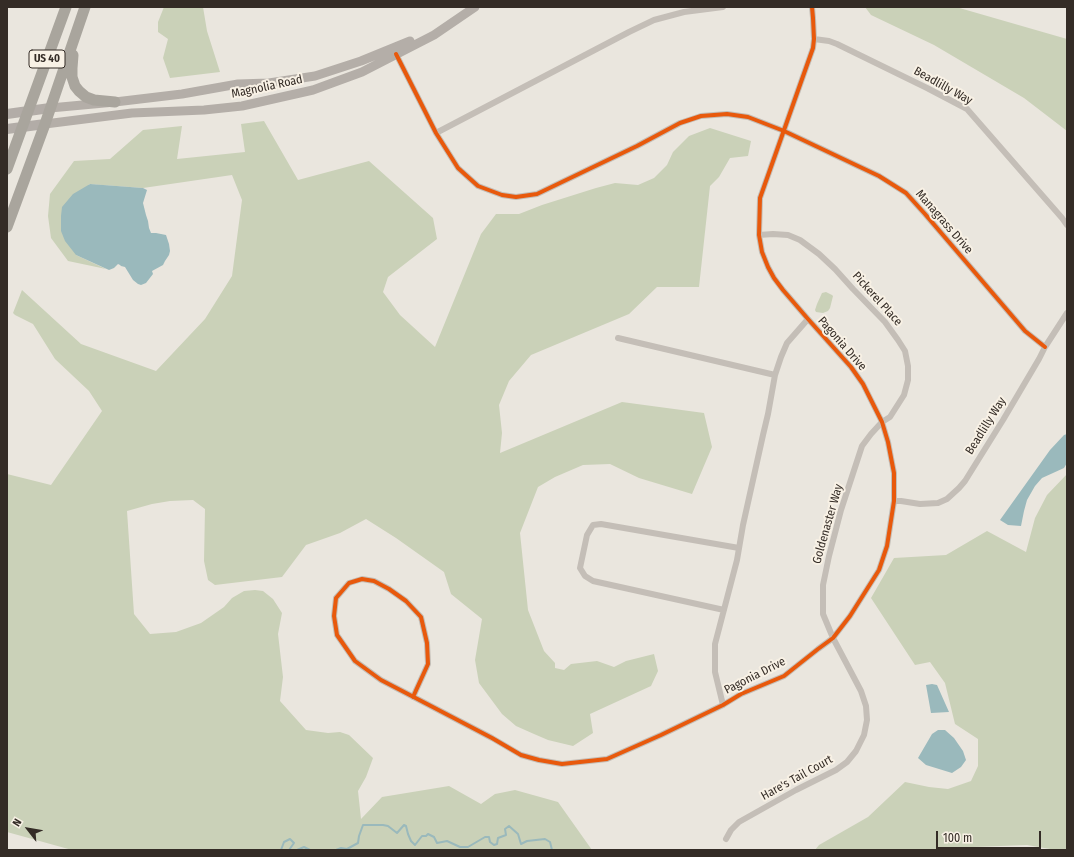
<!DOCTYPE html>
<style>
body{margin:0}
#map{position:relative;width:1074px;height:857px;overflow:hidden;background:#eae6de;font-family:"Fira Sans Condensed",sans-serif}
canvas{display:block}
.frame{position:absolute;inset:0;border:8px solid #342c26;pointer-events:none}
.north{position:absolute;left:8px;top:809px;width:40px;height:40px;-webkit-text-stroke:3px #f8f1e5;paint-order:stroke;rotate:301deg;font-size:11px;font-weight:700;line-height:16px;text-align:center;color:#342c26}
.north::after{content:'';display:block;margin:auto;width:14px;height:18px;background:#342c26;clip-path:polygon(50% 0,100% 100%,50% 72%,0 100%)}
.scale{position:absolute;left:936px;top:831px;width:105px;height:18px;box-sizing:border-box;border:2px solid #342c26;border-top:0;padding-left:5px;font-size:12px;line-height:14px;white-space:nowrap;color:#342c26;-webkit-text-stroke:3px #f8f1e5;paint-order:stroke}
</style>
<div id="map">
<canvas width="1074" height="857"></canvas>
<div class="frame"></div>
<div class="north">N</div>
<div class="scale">100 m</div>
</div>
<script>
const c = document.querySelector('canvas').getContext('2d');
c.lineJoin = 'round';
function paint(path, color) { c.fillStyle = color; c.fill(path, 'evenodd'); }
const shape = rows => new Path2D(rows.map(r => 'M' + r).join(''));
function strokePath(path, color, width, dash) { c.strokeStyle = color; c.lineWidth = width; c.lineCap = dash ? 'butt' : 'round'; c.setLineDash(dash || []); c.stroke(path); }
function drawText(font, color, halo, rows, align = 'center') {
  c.font = font + ' "Fira Sans Condensed",sans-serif'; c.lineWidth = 4; c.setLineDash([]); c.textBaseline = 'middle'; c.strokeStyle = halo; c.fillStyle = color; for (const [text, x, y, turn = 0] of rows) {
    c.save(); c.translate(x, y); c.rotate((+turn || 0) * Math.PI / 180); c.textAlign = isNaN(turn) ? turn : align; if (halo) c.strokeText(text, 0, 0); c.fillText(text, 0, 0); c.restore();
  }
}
paint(shape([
 [164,7,203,7,207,31,220,72,170,78,163,58,168,39,158,32,158,22],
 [865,7,956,7,1067,39,1067,131,1024,98,934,45,871,15],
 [264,121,298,180,369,161,433,218,437,239,388,277,383,292,400,315,435,347,481,234,496,214,519,214,542,205,596,188,615,183,638,185,654,178,667,165,673,152,689,136,710,128,751,141,748,156,730,158,719,177,710,186,699,287,657,287,629,314,531,355,509,381,499,405,502,433,500,453,622,402,704,413,712,447,692,494,639,478,610,464,583,465,555,477,538,487,520,533,528,610,544,651,555,663,555,668,564,670,571,664,597,661,614,667,626,661,654,654,658,671,651,686,590,714,593,733,573,746,548,740,534,734,516,726,502,714,479,683,475,660,482,619,451,594,444,572,396,538,366,519,340,533,306,545,282,577,215,585,208,580,204,561,205,509,193,500,170,501,152,504,127,511,134,614,150,634,176,632,201,623,224,607,232,598,244,591,255,590,263,591,273,599,282,613,278,634,283,677,280,701,306,730,328,733,340,732,349,735,373,758,366,777,358,791,361,819,382,797,449,786,481,804,495,794,515,790,558,802,592,850,72,850,7,832,7,474,51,485,102,411,89,391,55,359,33,324,15,315,13,313,22,290,81,344,156,371,205,319,232,276,242,200,232,175,143,188,89,184,76,255,106,269,68,261,51,238,48,216,50,194,74,161,110,159,143,130,182,126,177,159,245,152,241,124],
 [826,292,832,295,833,296,830,308,828,311,823,313,816,312,815,310,817,304,822,293],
 [1067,474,1067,850,1056,850,1027,845,973,847,971,850,815,850,819,845,868,817,905,782,929,787,948,789,971,781,978,766,978,739,955,724,945,683,930,662,915,665,871,598,894,558,946,555,987,531,1026,552,1035,518,1047,495]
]), '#cad1b8');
paint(shape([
 [90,184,143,188,147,190,143,203,146,215,148,221,149,228,151,233,156,233,166,235,169,244,170,251,169,255,165,261,163,265,152,271,153,274,146,283,141,285,138,284,133,280,125,267,121,266,120,265,118,264,114,268,109,270,76,255,65,241,61,231,61,216,62,207,73,194],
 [1067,434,1067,463,1064,468,1042,478,1035,486,1027,500,1024,511,1021,526,1008,525,1000,520,1050,450,1064,435],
 [932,684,937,685,949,712,931,713,926,685],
 [938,730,945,730,954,738,963,751,966,760,961,767,952,773,926,765,918,758,932,734]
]), '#9ab9bc');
strokePath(shape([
 [281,850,284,842,290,839,294,843,289,850],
 [297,850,304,847,310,850],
 [322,850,323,850],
 [336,850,341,848,347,849,358,843,359,836,363,825,383,825,388,826,397,833,404,825,406,826,408,834,411,841,415,845,422,836,426,836,428,834,434,837,437,843,447,841,460,847,468,847,485,837,489,837,490,842,494,845,497,844,498,838,506,835,505,829,509,826,518,834,521,844,527,841,545,839,550,842,552,850]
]), '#9ab9bc', 2);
strokePath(shape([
 [814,39,829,41,837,44,927,88,967,109,1062,218,1067,225],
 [396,54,436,133,458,168,478,186,502,195,516,197,537,194,637,146,680,123,701,116,727,114,748,117,784,131,879,176,906,193,925,214,1025,331,1045,347],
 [436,133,629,32,654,20,684,12,723,7],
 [618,338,775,375],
 [894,501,901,501,920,504,938,503,947,499,959,488,965,481,1003,420,1039,359,1045,347,1067,313],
 [724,610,593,581,585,576,580,568,587,535,593,525,601,524,739,548],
 [413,697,428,664,427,643,421,617,406,601,389,589,374,581,362,579,349,583,336,598,334,616,337,635,355,661,381,680,406,693,492,738,521,755,539,760,562,764,607,759,661,735,723,705,741,694,784,676,818,649,833,638,850,616,879,570,887,546,894,501,894,473,888,442,882,422,863,384,851,367,808,319,783,290,774,278,768,267,762,252,759,235,760,198,813,48,814,39,813,18,812,7],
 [723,705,715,672,715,644,737,560,743,525,763,435,768,414,775,375,781,357,787,343,808,319],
 [726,839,731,830,739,822,796,790,836,770,847,762,856,751,864,735,867,720,866,706,861,691,833,638,823,614,823,585,829,556,841,510,862,446,871,434,882,422,890,417,904,395,908,380,908,366,905,351,898,340,885,322,853,289,835,269,819,254,800,240,788,235,773,234,759,235]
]), '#c4beb7', 6);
strokePath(shape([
 [50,108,115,102,182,94,238,84,269,83,315,76,361,61,410,41],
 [45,124,132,113,204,110,242,106,313,90,362,72,434,35,475,7]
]), '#b4aea8', 9);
strokePath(shape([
 [7,114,50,108],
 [7,129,45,124]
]), '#b2aca7', 10);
strokePath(shape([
 [73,55,72,68,72,77,75,86,79,91,86,97,94,100,115,102],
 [7,169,66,7],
 [7,227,45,124,85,7]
]), '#a9a59d', 11);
strokePath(shape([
 [396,54,436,133,458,168,478,186,502,195,516,197,537,194,637,146,680,123,701,116,727,114,748,117,784,131,879,176,906,193,925,214,1025,331,1045,347],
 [413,697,428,664,427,643,421,617,406,601,389,589,374,581,362,579,349,583,336,598,334,616,337,635,355,661,381,680,406,693,492,738,521,755,539,760,562,764,607,759,661,735,723,705,741,694,784,676,818,649,833,638,850,616,879,570,887,546,894,501,894,473,888,442,882,422,863,384,851,367,808,319,783,290,774,278,768,267,762,252,759,235,760,198,813,48,814,39,813,18,812,7]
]), '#e8590c', 4);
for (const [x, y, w] of [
 [47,59,36]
]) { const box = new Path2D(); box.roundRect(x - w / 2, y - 9, w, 18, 3); c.fillStyle = '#f8f1e5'; c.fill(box); strokePath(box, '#342c26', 1); }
drawText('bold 11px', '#342c26', null, [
 ["US 40",47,59]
]);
drawText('12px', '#342c26', '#f8f1e5', [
 ["Beadlilly Way",943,86,29],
 ["Magnolia Road",267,87,-12],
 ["Managrass Drive",944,222,49],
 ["Pickerel Place",877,299,48],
 ["Pagonia Drive",842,344,49],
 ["Beadlilly Way",986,426,-58],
 ["Goldenaster Way",828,524,-74],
 ["Pagonia Drive",755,676,-27],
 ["Hare's Tail Court",797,778,-29]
]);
</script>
